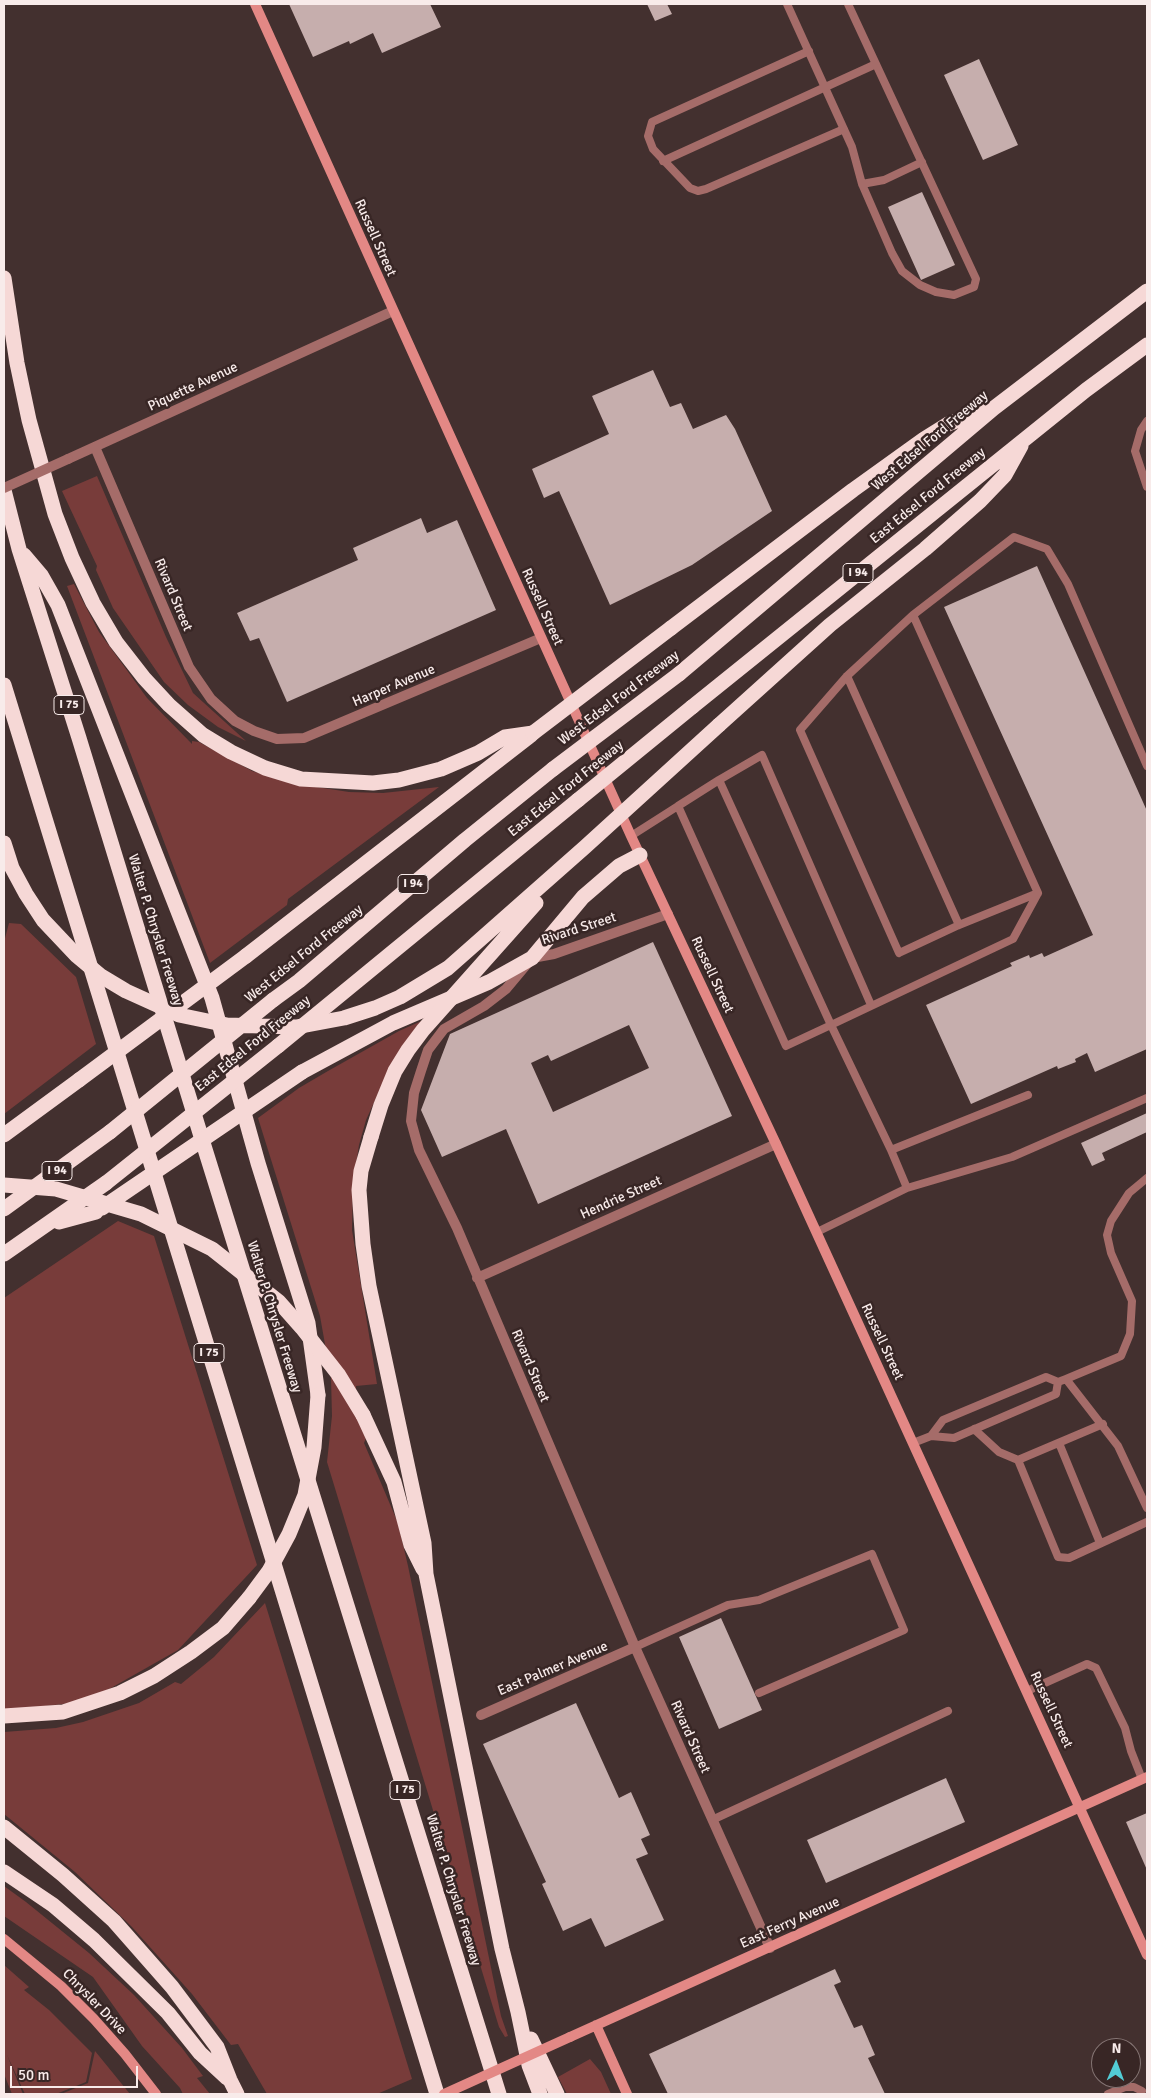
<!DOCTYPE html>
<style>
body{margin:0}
#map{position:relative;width:1151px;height:2098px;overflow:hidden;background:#43302f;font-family:Signika,sans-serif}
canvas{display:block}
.frame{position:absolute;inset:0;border:5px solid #f8ebea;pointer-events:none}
.north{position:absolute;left:1091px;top:2038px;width:50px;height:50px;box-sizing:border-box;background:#382625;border:1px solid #857574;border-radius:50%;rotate:2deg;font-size:14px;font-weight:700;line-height:20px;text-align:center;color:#f8ebea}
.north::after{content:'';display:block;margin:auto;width:18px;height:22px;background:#52ccd5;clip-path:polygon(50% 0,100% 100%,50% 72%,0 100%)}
.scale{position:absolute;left:10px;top:2066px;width:128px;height:22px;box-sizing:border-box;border:2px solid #f8ebea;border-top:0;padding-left:6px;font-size:15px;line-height:18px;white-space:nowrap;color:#f8ebea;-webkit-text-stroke:4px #382625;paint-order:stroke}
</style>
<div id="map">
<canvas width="1151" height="2098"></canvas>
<div class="frame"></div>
<div class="north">N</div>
<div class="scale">50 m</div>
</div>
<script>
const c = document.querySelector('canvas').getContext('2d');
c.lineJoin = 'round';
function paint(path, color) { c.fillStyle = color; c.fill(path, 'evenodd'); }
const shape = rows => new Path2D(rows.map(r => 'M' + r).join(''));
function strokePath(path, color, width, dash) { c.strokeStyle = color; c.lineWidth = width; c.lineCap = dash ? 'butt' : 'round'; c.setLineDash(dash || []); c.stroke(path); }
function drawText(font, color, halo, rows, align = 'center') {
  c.font = font + ' Signika,sans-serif'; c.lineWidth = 5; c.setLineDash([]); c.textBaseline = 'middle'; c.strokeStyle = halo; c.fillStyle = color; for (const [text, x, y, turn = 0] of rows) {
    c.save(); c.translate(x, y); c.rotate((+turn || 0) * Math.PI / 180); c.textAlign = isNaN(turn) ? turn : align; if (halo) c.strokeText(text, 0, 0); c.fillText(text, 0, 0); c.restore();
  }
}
paint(shape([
 [97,476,166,637,193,693,246,741,218,727,188,705,164,682,113,608,96,570,97,566,62,491],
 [74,584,99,632,126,669,147,698,192,744,192,741,199,742,252,771,291,783,349,792,383,793,439,787,288,899,287,905,210,963,67,586],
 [9,923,21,924,76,977,96,1044,4,1114,4,942],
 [426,1019,393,1061,366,1120,359,1145,353,1183,352,1230,377,1384,356,1386,357,1419,366,1438,364,1443,398,1523,408,1566,501,2016,508,2036,505,2037,499,2027,327,1462,332,1416,331,1378,320,1316,258,1118,299,1088,328,1071,399,1031],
 [118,1221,154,1236,257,1565,178,1650,88,1701,4,1711,4,1298],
 [265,1603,412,2079,377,2094,267,2094,238,2044,231,2045,192,1994,132,1927,75,1872,4,1814,4,1732,56,1728,83,1722,139,1703,175,1682,181,1684,214,1657],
 [4,1886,26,1902,89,1953,134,1995,182,2048,203,2076,197,2078,210,2094,183,2094,180,2088,142,2046,93,1977,4,1916],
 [4,1965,29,1987,24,1990,49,2010,92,2053,86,2082,56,2094,25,2094,7,2055,23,2094,12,2094,4,2074],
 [95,2051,130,2094,61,2094,88,2083],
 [590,2059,601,2072,611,2094,567,2094,558,2077]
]), '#783c3a');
paint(shape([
 [289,4,430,4,441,27,382,53,373,33,350,44,349,41,313,57],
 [647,4,667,4,672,14,655,21],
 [979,59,1018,145,983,160,944,75],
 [922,192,955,265,921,280,888,207],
 [653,370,670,407,681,403,693,429,726,415,735,429,772,511,692,565,610,605,559,491,544,498,532,469,609,434,592,396],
 [421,518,427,533,457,520,496,610,287,702,259,638,250,641,237,613,358,560,353,548],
 [1037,566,1147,811,1147,1049,1095,1072,1087,1053,1075,1059,1076,1062,1058,1069,1057,1066,971,1104,926,1005,1012,966,1010,963,1029,955,1030,958,1042,953,1044,957,1093,935,944,607],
 [653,942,732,1116,538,1204,506,1129,442,1157,421,1110,450,1034],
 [629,1025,649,1068,553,1112,531,1063,548,1055,551,1061],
 [1147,1113,1147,1132,1102,1153,1105,1160,1092,1166,1081,1143],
 [721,1618,762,1710,719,1729,679,1637],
 [576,1703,619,1798,631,1792,650,1835,641,1839,648,1854,636,1859,664,1920,605,1947,591,1918,563,1931,542,1884,546,1882,483,1744],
 [946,1778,965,1822,826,1883,807,1840],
 [1147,1813,1147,1870,1126,1822],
 [835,1969,841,1982,834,1985,854,2028,862,2025,875,2055,868,2058,885,2094,668,2094,649,2054]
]), '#c6aead');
strokePath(shape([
 [787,4,852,147,862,184,892,253,902,271,920,285,936,292,954,295,974,287,976,279,848,4],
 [809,51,652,122,648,136,653,149,690,188,698,191,706,189,844,129],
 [663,161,876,64],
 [862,184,884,180,922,162],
 [1147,421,1141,430,1135,451,1147,487],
 [913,615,1014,537,1047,549,1068,584,1147,766],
 [847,676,959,925],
 [719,780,831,1025,786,1046,678,806,719,780,762,755,871,1005],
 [631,836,678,806],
 [891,1150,831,1025,1013,939,1038,893,913,615,847,676,800,730,899,953,959,925,1038,893],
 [907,1188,1012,1157,1147,1098],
 [817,1232,907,1188,891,1150,1028,1095],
 [1066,1379,1121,1356,1130,1334,1132,1301,1111,1253,1107,1235,1111,1221,1129,1193,1147,1178],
 [974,1429,999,1452,1018,1460,1058,1557,1069,1558,1147,1522],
 [931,1436,943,1420,1046,1377,1058,1382,1066,1379,1118,1446,1147,1508],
 [913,1443,931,1436,954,1438,1056,1394,1058,1382],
 [1059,1443,1100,1543],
 [1018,1460,1103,1424],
 [635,1647,728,1605,759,1600,872,1554,904,1630,759,1693],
 [1027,1691,1087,1664,1096,1668,1125,1728,1131,1751,1142,1779],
 [712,1820,948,1711],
 [1108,2094,1125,2087,1134,2087,1142,2091]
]), '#a56c69', 8);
strokePath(shape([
 [95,447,189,667,211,699,235,721,254,731,277,739,304,738,541,638],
 [68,459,393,311],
 [668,914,554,954,532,958,506,989,484,1006,444,1029,428,1050,421,1071,414,1093,411,1121,419,1150,457,1228,635,1647,770,1948],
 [477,1278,776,1144],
 [481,1715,635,1647]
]), '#a56c69', 10);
strokePath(shape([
 [255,4,631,836,776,1144,1147,1955],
 [4,1939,61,1986,94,2019,125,2054,156,2094],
 [596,2025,627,2094],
 [570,2037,1147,1777]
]), '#e38885', 10);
strokePath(shape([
 [4,278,17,363,29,420,55,514,72,558,93,603,116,642,144,678,169,705,203,735,231,752,265,768,301,779,373,783,399,780,441,769,478,753,505,737,533,733],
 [4,490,19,549,79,738,200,1133,499,2094],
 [24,555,41,575,58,605,212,998,258,1163,308,1323,318,1395],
 [671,628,853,490,924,439,948,424,985,411],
 [679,674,994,408,1147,291],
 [4,685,437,2094],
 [692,707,1086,390,1147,345],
 [719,725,830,625,925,549,980,501,1005,475,1021,446],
 [246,956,531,735],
 [273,1000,299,981,465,840,553,769],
 [278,1046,578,800],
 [302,1072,393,1023,489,982,532,958,583,897,619,866,640,855],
 [4,1135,79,1080],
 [371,1137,361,1171,359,1190,363,1244,369,1286,424,1543,426,1574,502,1949,518,2012,529,2065,540,2094],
 [4,1209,110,1132],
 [59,1222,96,1212],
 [4,1254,106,1183],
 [363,1415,394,1482,411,1545,423,1569],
 [4,1716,63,1712,120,1693,154,1676,191,1652,223,1628,249,1598],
 [4,1827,63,1875,114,1921,172,1987,217,2047,230,2080,237,2094],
 [4,1872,53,1905,94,1940,168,2013,200,2053,227,2078],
 [531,2039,557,2094]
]), '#f6d8d6', 15);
strokePath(shape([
 [4,488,68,459]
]), '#a56c69', 10);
strokePath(shape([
 [444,2094,570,2037]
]), '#e38885', 10);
strokePath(shape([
 [533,733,671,628],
 [553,769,679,674],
 [578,800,692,707],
 [4,843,12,868,26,894,43,920,77,956,101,976,126,991,179,1015,227,1025,296,1027,344,1018,375,1008,400,997,448,968,585,847,719,725],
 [79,1080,246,956],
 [110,1132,273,1000],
 [371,1137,381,1105,395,1071,408,1050,423,1030,536,903],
 [106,1183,278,1046],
 [4,1185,56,1189,141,1214,212,1249,279,1302,302,1328,338,1374,363,1415],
 [102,1208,302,1072],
 [249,1598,269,1571,289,1534,305,1495,314,1447,318,1395]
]), '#f6d8d6', 15);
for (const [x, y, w] of [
 [858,573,30],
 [69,705,30],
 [413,884,30],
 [57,1171,30],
 [209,1353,30],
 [405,1790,30]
]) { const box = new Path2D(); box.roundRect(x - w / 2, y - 9.5, w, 19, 4); c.fillStyle = '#382625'; c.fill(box); strokePath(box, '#f8ebea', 1); }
drawText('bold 12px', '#f8ebea', null, [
 ["I 94",858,573],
 ["I 75",69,705],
 ["I 94",413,884],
 ["I 94",57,1171],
 ["I 75",209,1353],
 ["I 75",405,1790]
]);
drawText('14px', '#f8ebea', '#382625', [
 ["Russell Street",375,238,66],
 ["Piquette Avenue",193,387,-25],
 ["West Edsel Ford Freeway",930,441,-40],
 ["East Edsel Ford Freeway",928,496,-39],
 ["Rivard Street",173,595,67],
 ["Russell Street",542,607,66],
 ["Harper Avenue",394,686,-23],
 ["West Edsel Ford Freeway",619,698,-37],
 ["East Edsel Ford Freeway",566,789,-39],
 ["Rivard Street",579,929,-18],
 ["Walter P. Chrysler Freeway",155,930,73],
 ["West Edsel Ford Freeway",304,954,-39],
 ["Russell Street",712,975,65],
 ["East Edsel Ford Freeway",253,1044,-39],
 ["Hendrie Street",621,1198,-24],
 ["Walter P. Chrysler Freeway",274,1317,73],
 ["Russell Street",882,1342,65],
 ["Rivard Street",530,1366,67],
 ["East Palmer Avenue",553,1669,-23],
 ["Russell Street",1051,1710,65],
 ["Rivard Street",690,1737,66],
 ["Walter P. Chrysler Freeway",453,1890,73],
 ["East Ferry Avenue",790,1923,-24],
 ["Chrysler Drive",94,2002,46]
]);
</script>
